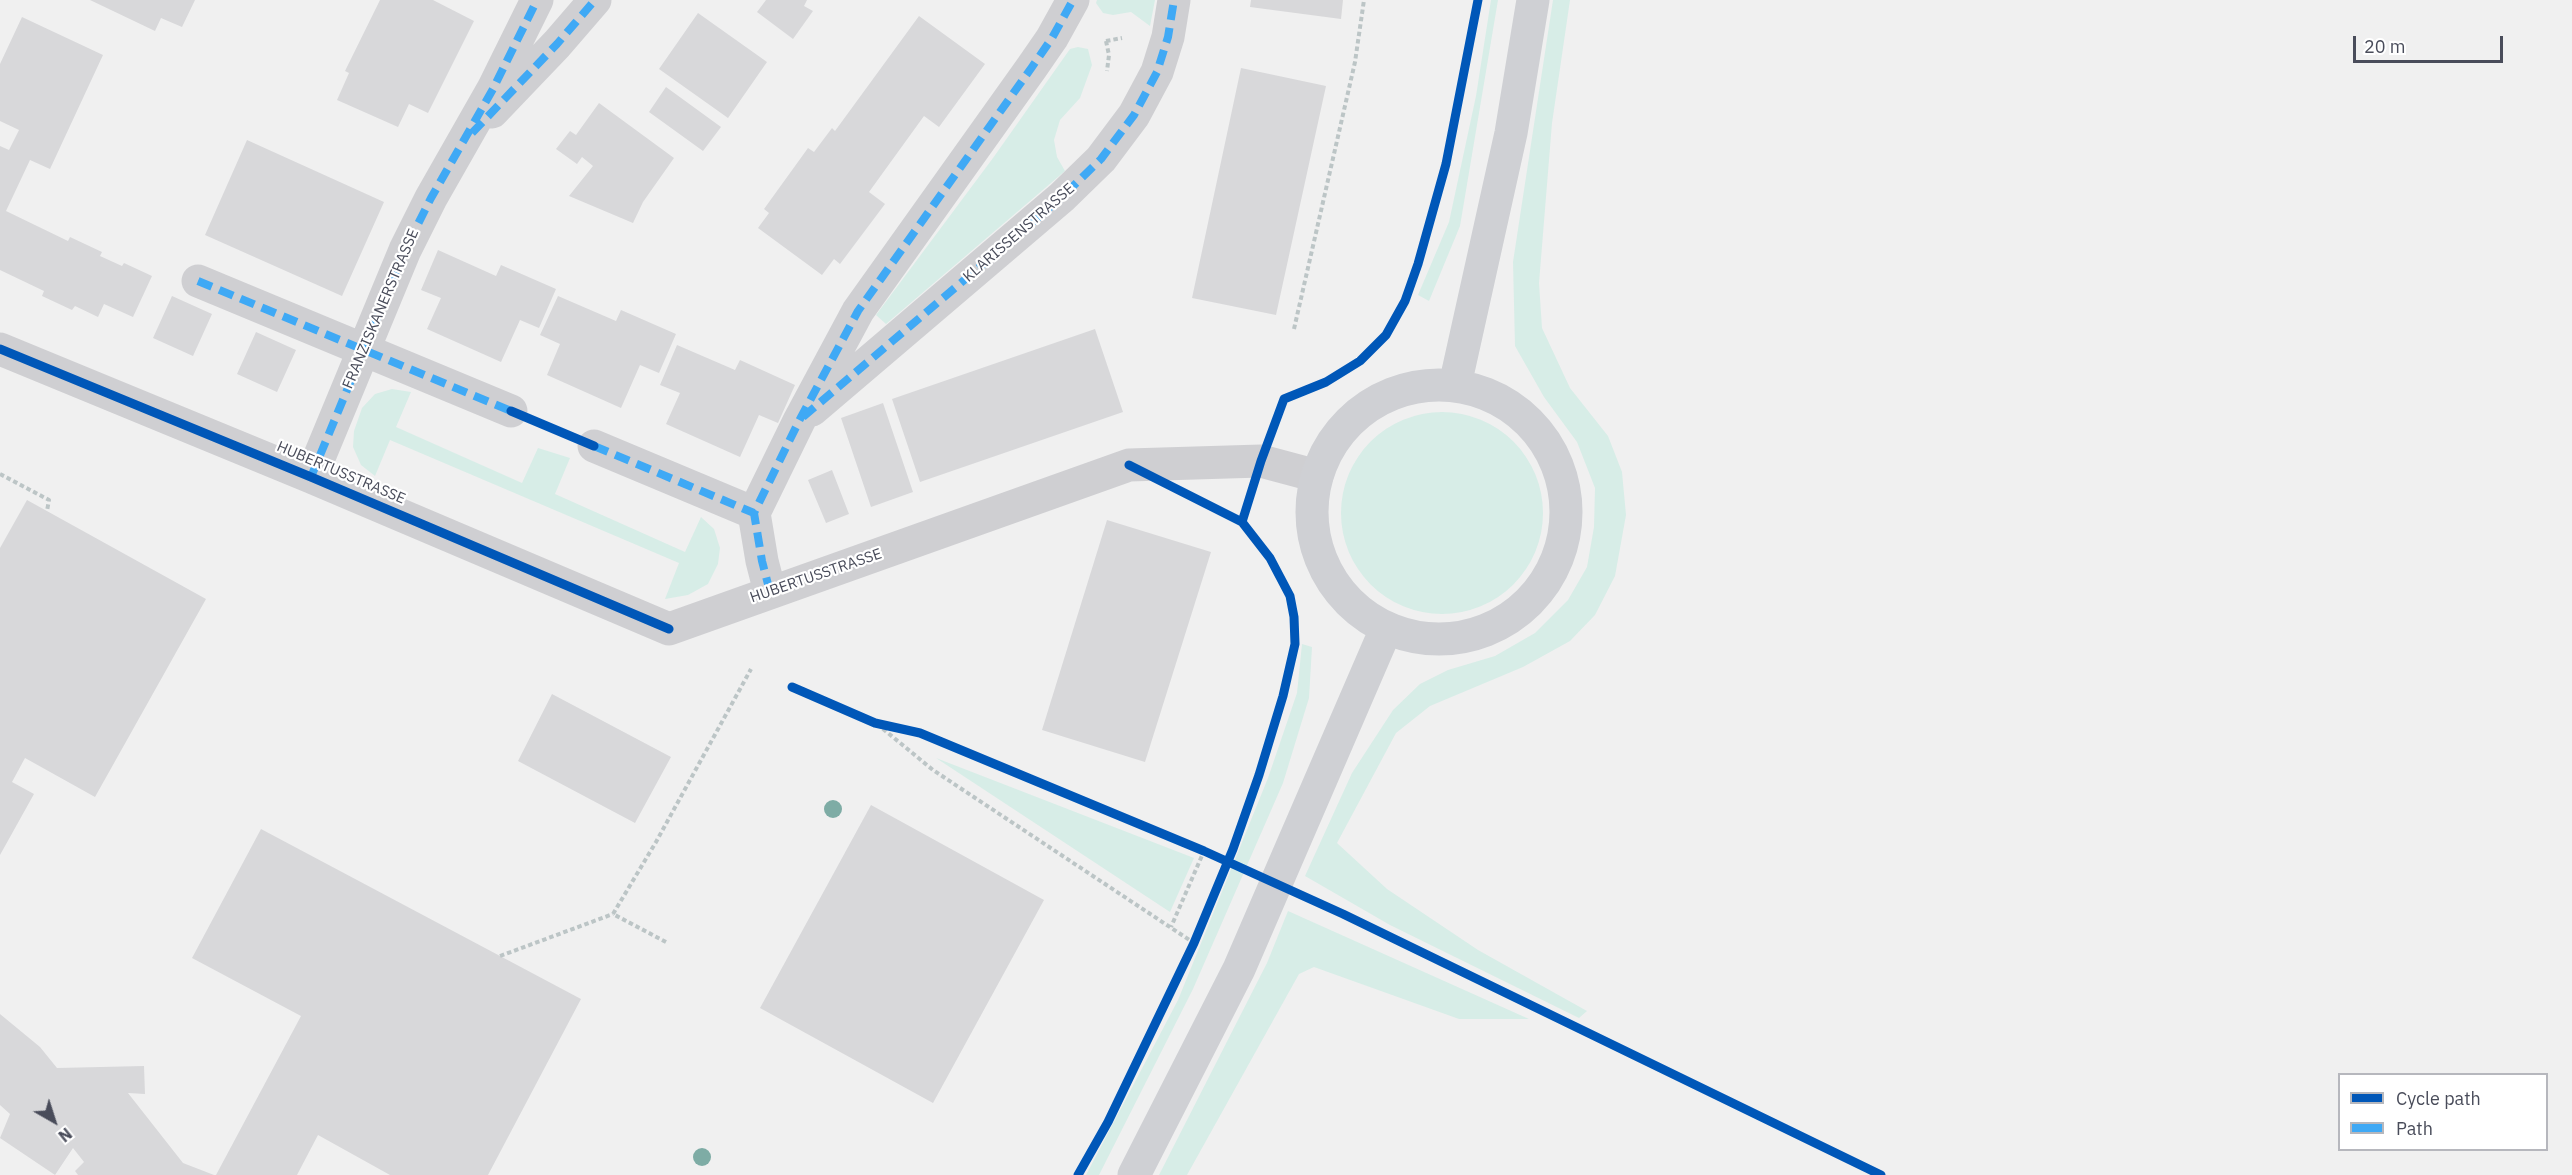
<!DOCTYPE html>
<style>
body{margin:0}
#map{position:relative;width:2572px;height:1175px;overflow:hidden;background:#f0f0f0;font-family:"IBM Plex Sans",sans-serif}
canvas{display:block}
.legend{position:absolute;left:2338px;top:1073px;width:210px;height:78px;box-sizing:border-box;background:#fff;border:2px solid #b6b7bd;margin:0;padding:8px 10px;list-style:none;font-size:18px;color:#494c5a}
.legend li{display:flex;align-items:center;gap:12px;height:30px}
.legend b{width:30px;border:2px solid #b6b7bd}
.north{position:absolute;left:24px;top:1091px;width:60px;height:60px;-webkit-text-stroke:4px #fff;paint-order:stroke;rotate:141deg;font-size:16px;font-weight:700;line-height:24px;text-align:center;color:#494c5a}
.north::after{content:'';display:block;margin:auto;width:21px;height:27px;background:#494c5a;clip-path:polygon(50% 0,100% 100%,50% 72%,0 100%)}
.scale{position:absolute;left:2353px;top:36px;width:150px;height:27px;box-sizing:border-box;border:3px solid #494c5a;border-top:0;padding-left:8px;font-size:18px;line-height:21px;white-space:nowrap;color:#494c5a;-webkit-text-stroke:4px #fff;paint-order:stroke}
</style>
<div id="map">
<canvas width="2572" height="1175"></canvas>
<ul class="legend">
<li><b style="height:8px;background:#0057b8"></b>Cycle path</li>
<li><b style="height:8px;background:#3fa9f5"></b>Path</li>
</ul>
<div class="north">N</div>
<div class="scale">20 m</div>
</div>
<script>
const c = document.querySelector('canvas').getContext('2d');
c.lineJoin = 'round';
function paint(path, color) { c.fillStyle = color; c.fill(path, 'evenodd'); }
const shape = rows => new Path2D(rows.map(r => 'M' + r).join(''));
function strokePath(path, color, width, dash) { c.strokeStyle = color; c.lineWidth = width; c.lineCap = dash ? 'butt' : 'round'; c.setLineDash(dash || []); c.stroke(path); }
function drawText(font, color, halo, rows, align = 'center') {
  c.font = font + ' "IBM Plex Sans",sans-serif'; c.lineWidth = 4.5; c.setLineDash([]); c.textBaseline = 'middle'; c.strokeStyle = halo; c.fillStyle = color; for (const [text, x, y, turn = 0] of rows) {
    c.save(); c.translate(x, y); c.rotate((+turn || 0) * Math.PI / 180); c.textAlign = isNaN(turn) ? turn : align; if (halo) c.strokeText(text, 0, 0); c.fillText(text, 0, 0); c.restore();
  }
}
paint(shape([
 [1097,0,1155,0,1150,26,1131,12,1113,15,1103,13,1096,3],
 [1491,0,1498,0,1460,226,1429,301,1418,295,1449,222,1476,96],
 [1553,0,1570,0,1552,123,1539,283,1542,328,1570,388,1608,436,1622,472,1626,515,1615,576,1595,615,1570,641,1523,667,1430,706,1396,733,1337,843,1387,889,1478,950,1587,1011,1579,1018,1390,925,1305,876,1352,773,1393,710,1420,684,1448,670,1495,656,1535,633,1568,600,1587,567,1594,527,1595,488,1577,442,1544,397,1515,346,1513,262],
 [1078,47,1088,49,1092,65,1080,98,1060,120,1054,140,1057,157,1065,171,886,324,876,315,993,158,1070,49],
 [392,389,411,392,396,427,522,483,538,448,570,458,555,494,685,552,701,517,714,529,720,548,718,564,708,584,688,595,665,599,679,563,390,440,375,476,361,465,353,447,354,431,362,408,375,394],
 '1341 513a101 101 0 1 1 202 0a101 101 0 1 1-202 0Z',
 [1302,644,1312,647,1309,698,1283,783,1193,989,1099,1175,1086,1175,1178,1000,1268,778,1297,693],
 [936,758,1194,858,1170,912],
 [1288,911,1529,1019,1459,1019,1314,967,1299,974,1187,1175,1159,1175,1267,963]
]), '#d7ede7');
paint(shape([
 [90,0,195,0,182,27,161,18,155,31],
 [380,0,433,0,474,21,428,113,409,104,398,127,337,100,349,73,345,71],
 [766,0,807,0,804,6,813,11,793,39,757,12],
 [1251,0,1343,0,1341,19,1250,7],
 [698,13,767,62,728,118,659,69],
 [919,16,985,64,939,127,924,116,869,192,885,204,840,264,834,259,822,275,758,228,769,213,764,209,808,148,814,152,832,128,835,131],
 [22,17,103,55,50,169,30,160,6,211,68,241,70,237,102,252,100,256,122,266,124,263,152,276,133,317,104,304,98,317,75,306,72,310,42,296,44,291,0,270,0,146,9,150,19,130,0,121,0,64],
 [1241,68,1326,86,1276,315,1192,298],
 [666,87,721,127,703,151,649,112],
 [599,103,674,158,643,202,633,223,569,196,593,166,582,157,577,164,556,149,570,131,576,135],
 [247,140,384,202,342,296,205,235],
 [438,250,496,276,501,265,556,289,539,328,520,320,501,362,427,329,441,298,421,290],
 [172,296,212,314,193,356,153,338],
 [558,296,616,321,621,310,676,334,659,373,640,365,621,408,547,375,560,344,540,335],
 [1095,329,1123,412,920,482,892,399],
 [256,332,296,350,277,392,237,374],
 [677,345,735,370,740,360,795,385,778,423,759,415,740,457,666,424,680,393,660,385],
 [883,403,913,492,871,507,841,418],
 [832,470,849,514,826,523,808,480],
 [27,500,206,599,95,797,25,758,12,782,34,794,0,855,0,548],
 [1107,520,1211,552,1145,762,1042,730],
 [552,694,671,757,635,823,518,761],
 [871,805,1044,900,933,1103,760,1008],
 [261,829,581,999,488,1175,390,1175,318,1135,297,1175,216,1175,301,1016,192,958],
 [0,1014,40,1047,57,1068,144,1066,145,1094,128,1093,183,1163,214,1175,78,1175,75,1171,84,1162,73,1148,55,1175,0,1138,10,1114,0,1105]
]), '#d8d8da');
strokePath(shape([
 [1106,41,1109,55,1107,71],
 [1106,41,1122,38],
 [1294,329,1355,62,1364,0],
 [0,474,49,500,47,511],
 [792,687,875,723,920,733,1204,851,1171,927],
 [877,724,933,770,1194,943],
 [666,942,613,914,656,842,751,669],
 [500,956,613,914]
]), '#bcc5c6', 4, [4.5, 3]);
strokePath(shape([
 [492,112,557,44,595,0],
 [198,281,511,411],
 [0,349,311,477,669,629,1129,465,1261,461,1317,476],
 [812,410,1062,197,1101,159,1134,115,1157,72,1168,37,1174,0],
 [594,446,754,513],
 [311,477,405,250,431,198,493,89,537,0],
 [770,592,762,561,754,513,799,421,858,311,1032,67,1052,38,1073,0]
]), '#cfcfd2', 33);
strokePath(shape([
 [1455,385,1511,133,1533,0],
 '1312 512a127 127 0 1 1 254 0a127 127 0 1 1-254 0Z',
 [1134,1175,1239,969,1386,629]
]), '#cfd0d4', 33);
strokePath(shape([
 [472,133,557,44,595,0],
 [198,281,511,411],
 [803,417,1062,197,1101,159,1134,115,1157,72,1168,37,1174,0],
 [594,446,754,513],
 [311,477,405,250,431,198,493,89,537,0],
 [770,592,762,561,754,513,799,421,858,311,1032,67,1052,38,1073,0]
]), '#3fa9f5', 8, [15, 8]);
strokePath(shape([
 [0,349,311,477,669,629],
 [511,411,594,446],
 [1129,465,1242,522],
 [792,687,875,723,920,733,1204,851,1343,914,1881,1175],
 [1078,1175,1108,1122,1194,943,1233,849,1259,775,1283,696,1295,644,1294,617,1290,596,1270,558,1242,522,1261,461,1284,399,1326,382,1360,361,1386,335,1405,301,1418,264,1446,164,1478,0]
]), '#0057b8', 9);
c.fillStyle = '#7eaca5';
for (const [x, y] of [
 [833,809],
 [702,1157]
]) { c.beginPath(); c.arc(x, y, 9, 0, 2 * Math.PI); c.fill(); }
drawText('15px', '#494c5a', '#fff', [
 ["KLARISSENSTRASSE",1019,233,-41],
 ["FRANZISKANERSTRASSE",381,309,-67],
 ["HUBERTUSSTRASSE",341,473,23],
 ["HUBERTUSSTRASSE",816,576,-19]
]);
</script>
